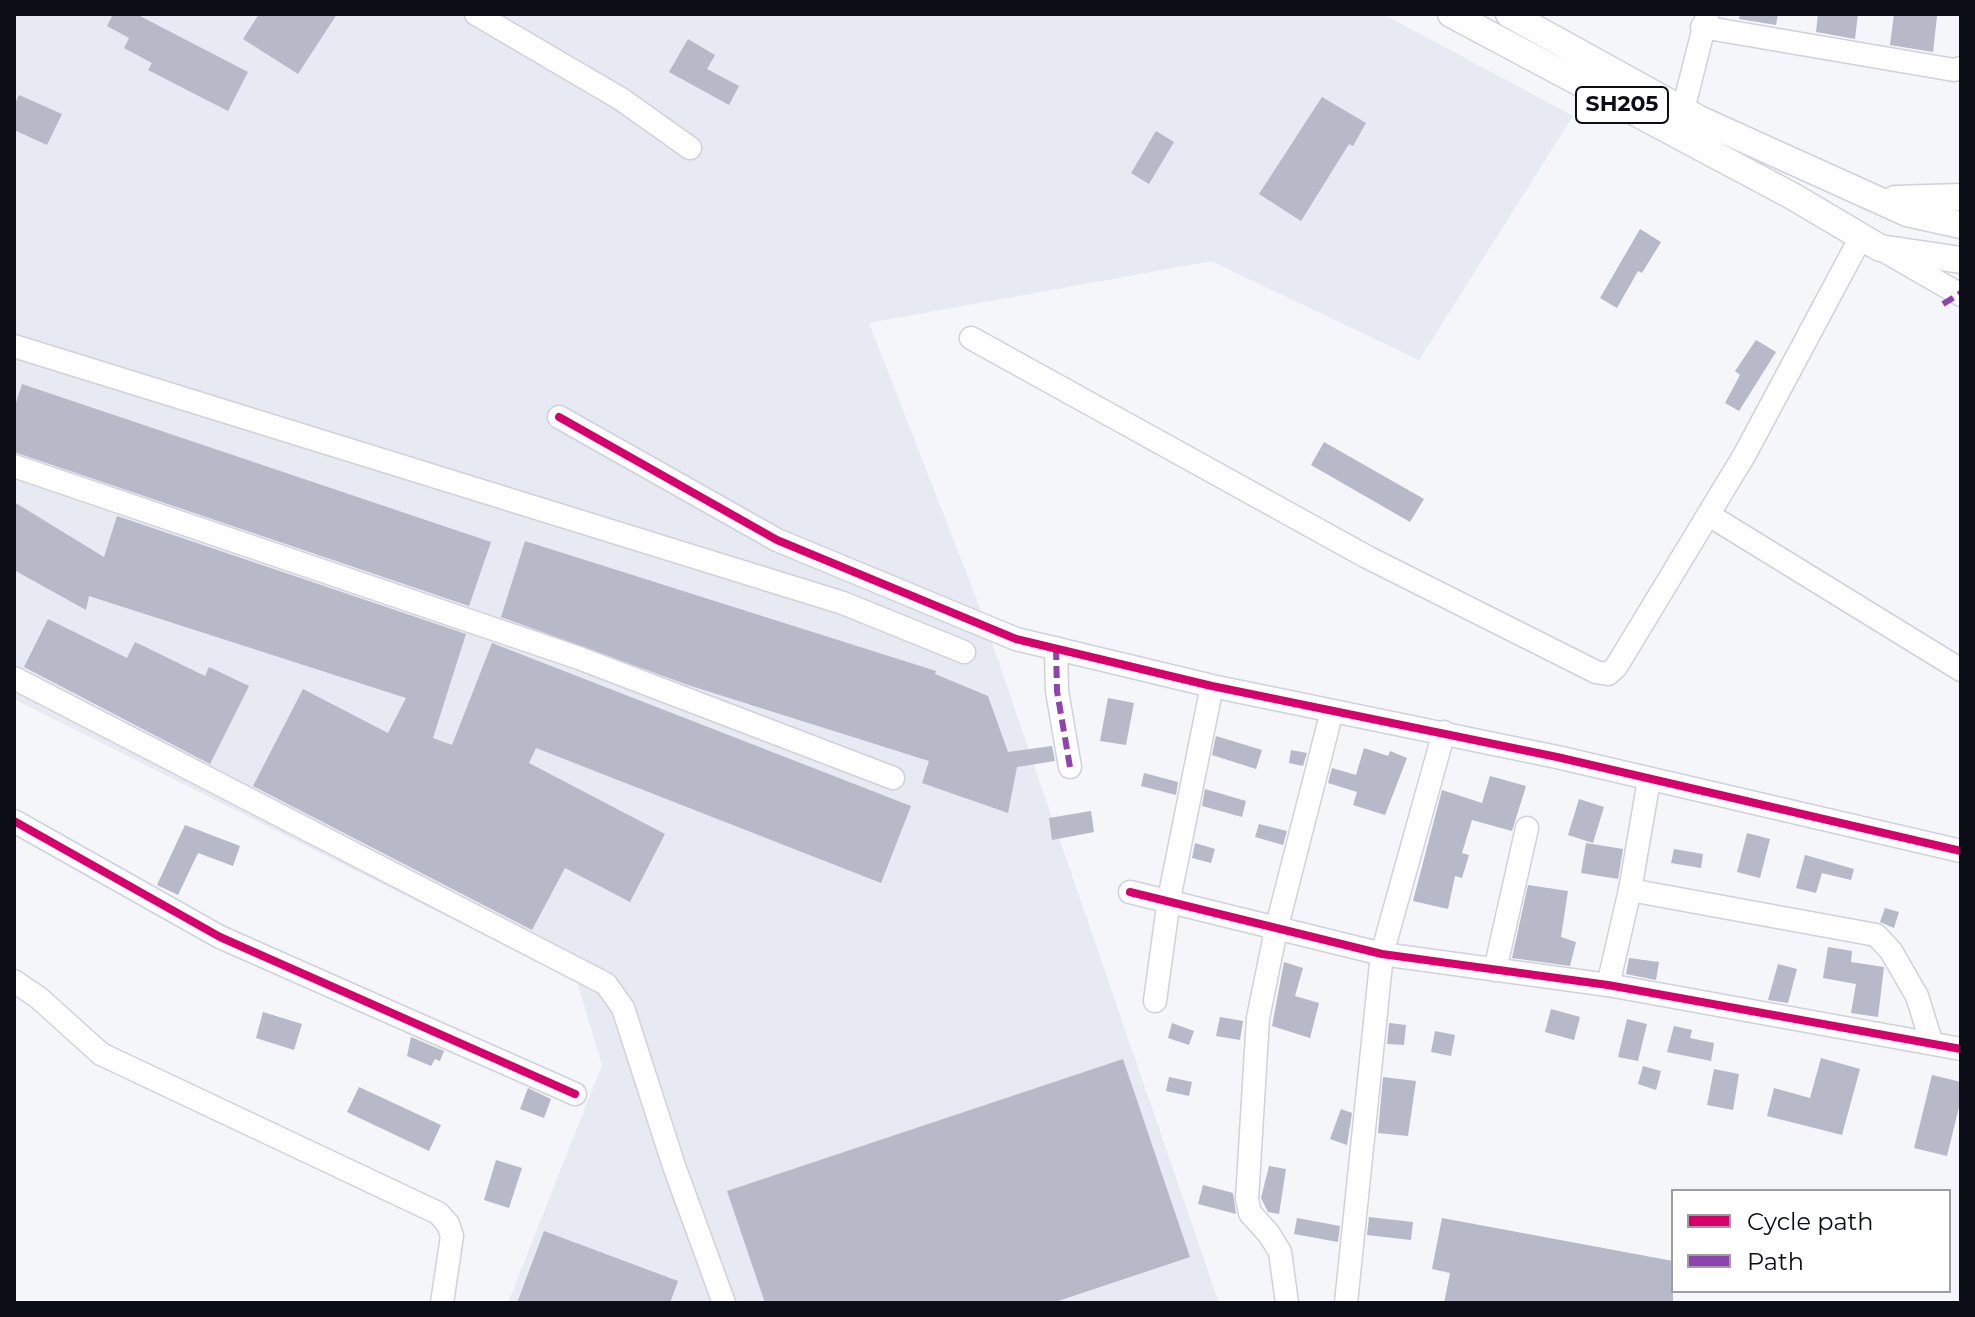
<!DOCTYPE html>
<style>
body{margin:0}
#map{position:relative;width:1975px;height:1317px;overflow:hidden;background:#f5f6fa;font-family:Montserrat,sans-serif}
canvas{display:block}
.frame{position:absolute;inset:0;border:16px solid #0b0d17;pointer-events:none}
.legend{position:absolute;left:1671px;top:1189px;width:280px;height:104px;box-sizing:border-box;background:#fff;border:2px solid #9d9ea2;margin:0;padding:10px 14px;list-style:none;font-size:24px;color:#0b0d17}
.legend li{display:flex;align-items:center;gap:16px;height:40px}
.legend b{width:40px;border:2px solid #9d9ea2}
</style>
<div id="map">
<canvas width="1975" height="1317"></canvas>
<div class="frame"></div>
<ul class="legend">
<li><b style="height:10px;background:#d6006c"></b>Cycle path</li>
<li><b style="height:10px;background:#8e44ad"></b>Path</li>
</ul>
</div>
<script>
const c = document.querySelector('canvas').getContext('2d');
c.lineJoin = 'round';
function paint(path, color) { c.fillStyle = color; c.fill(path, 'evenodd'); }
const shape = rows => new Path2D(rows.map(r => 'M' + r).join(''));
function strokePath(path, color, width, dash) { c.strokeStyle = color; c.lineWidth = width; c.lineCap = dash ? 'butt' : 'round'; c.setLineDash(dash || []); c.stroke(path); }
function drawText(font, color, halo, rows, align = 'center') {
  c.font = font + ' Montserrat,sans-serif'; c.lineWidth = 8; c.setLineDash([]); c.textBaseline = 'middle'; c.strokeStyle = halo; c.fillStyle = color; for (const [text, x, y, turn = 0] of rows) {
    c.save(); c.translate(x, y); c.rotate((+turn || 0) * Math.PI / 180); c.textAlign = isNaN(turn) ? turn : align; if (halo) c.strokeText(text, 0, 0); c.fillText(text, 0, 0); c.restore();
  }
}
paint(shape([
 [14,14,1383,14,1573,116,1419,360,1211,261,869,323,980,608,1219,1303,508,1303,602,1065,577,982,14,699]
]), '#e7e9f3');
paint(shape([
 [113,14,136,14,248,72,228,111,148,70,152,63,124,48,129,38,107,26],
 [259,14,337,14,298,74,243,39],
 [1740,14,1778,14,1776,25,1739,19],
 [1818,14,1858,14,1855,39,1816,32],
 [1894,14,1937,16,1933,52,1890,45],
 [688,39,715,55,707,69,739,86,729,105,669,72],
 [19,95,62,114,47,145,14,130,14,106],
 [1322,97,1366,123,1353,146,1349,144,1301,221,1259,194],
 [1156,131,1174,142,1149,184,1131,173],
 [1640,229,1661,242,1642,273,1638,271,1617,308,1600,298],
 [1756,340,1776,352,1739,411,1725,403,1740,375,1735,371],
 [22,384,491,542,469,606,14,452,14,409],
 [1324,442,1424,499,1410,522,1311,465],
 [14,502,104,557,117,516,466,634,433,738,452,745,492,643,911,806,881,883,536,748,529,763,665,834,630,902,565,868,532,930,253,786,303,689,388,733,406,698,89,596,86,610,14,570],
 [525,541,936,671,935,674,988,696,1008,752,1052,746,1055,761,1017,767,1008,813,922,783,929,761,691,686,501,617],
 [48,619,127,658,135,642,205,676,209,667,249,686,210,764,24,667],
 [1108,698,1134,703,1126,745,1100,741],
 [1216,736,1262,750,1256,769,1212,755],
 [1364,748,1388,756,1390,751,1407,758,1385,815,1353,805,1357,792,1328,783,1332,768,1356,775],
 [1291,750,1307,753,1303,766,1289,763],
 [1144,773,1178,782,1176,795,1141,786],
 [1490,776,1526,786,1512,831,1472,820,1462,853,1469,855,1462,878,1455,876,1448,909,1413,901,1442,790,1482,803],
 [1205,789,1246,801,1242,817,1202,806],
 [1579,799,1604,807,1593,843,1568,835],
 [1091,811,1094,832,1052,840,1049,818],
 [1259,824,1287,831,1283,845,1255,837],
 [185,825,240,846,233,866,198,853,178,895,157,885],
 [1747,833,1770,839,1760,878,1737,872],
 [1195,843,1215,849,1211,863,1192,858],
 [1586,843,1623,849,1618,879,1581,873],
 [1674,849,1703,854,1701,868,1671,863],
 [1805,855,1854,869,1851,880,1822,873,1816,893,1796,888],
 [1528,885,1568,891,1561,937,1576,942,1570,966,1512,958],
 [1885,908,1899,912,1894,928,1880,922],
 [1828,947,1852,951,1851,962,1884,967,1878,1017,1851,1013,1856,984,1823,978],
 [1629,958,1659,962,1656,980,1626,974],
 [1284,962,1303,968,1295,996,1319,1003,1310,1038,1272,1026],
 [1778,964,1797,969,1788,1003,1768,1000],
 [1551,1009,1580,1017,1574,1040,1545,1032],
 [263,1012,302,1024,294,1050,256,1038],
 [1220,1017,1243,1021,1240,1040,1216,1036],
 [1627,1019,1647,1024,1638,1061,1618,1057],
 [1172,1023,1194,1031,1189,1045,1168,1038],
 [1389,1023,1406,1025,1404,1045,1387,1044],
 [1674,1026,1692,1030,1690,1038,1714,1043,1711,1061,1667,1052],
 [1435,1031,1455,1035,1451,1056,1431,1052],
 [411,1037,444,1051,440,1061,435,1059,431,1066,407,1056],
 [1821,1058,1860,1069,1842,1135,1767,1116,1774,1088,1810,1098],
 [1123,1059,1190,1257,1052,1303,765,1303,727,1191],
 [1643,1066,1661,1071,1656,1090,1638,1084],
 [1714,1069,1739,1074,1733,1110,1707,1105],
 [1932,1075,1961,1082,1961,1099,1947,1156,1914,1148],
 [1169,1077,1192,1082,1189,1096,1166,1091],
 [1383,1077,1416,1081,1408,1136,1378,1133],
 [359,1087,441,1125,429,1151,347,1112],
 [528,1088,551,1099,544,1118,520,1109],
 [1341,1109,1352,1113,1347,1145,1330,1139],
 [496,1160,522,1168,509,1208,484,1200],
 [1269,1166,1286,1169,1279,1214,1268,1212,1261,1198],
 [1203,1185,1233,1193,1236,1214,1198,1204],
 [1369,1217,1413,1222,1411,1240,1367,1235],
 [1297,1218,1340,1226,1338,1242,1294,1234],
 [1442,1218,1673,1261,1673,1303,1444,1303,1450,1273,1432,1269],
 [544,1231,678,1281,670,1303,517,1303]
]), '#b7b8c8');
const minor = shape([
 [476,14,621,99,690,148],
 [1702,27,1954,70,1961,68],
 [1683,110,1707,15],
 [1886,252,1961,295],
 [971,338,1367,557,1596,672,1608,674,1616,667,1745,454,1861,237],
 [14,346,843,603,964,652],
 [559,417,777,540,1016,639,1212,686,1557,757,1961,851],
 [14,466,579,658,893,778],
 [1709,515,1961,670],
 [1056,648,1057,691,1070,767],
 [14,678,606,984,623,1008,674,1166,724,1303],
 [14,821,220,937,575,1094],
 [1630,890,1876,935,1891,951,1917,996,1931,1041],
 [1130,892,1382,954,1608,985,1961,1049],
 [1495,970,1527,828],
 [14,981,39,998,101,1054,438,1213,448,1224,452,1236,442,1303],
 [1608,985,1630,890,1649,780],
 [1155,1001,1169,899,1212,686],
 [1287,1303,1280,1252,1269,1234,1250,1213,1247,1199,1258,1018,1276,930,1332,711],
 [1346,1303,1382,954,1444,732]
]);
const major = shape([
 [1451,14,1794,197,1880,248,1961,260],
 [1509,14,1699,119,1907,213,1961,225],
 [1895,199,1961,197]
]);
strokePath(minor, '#d0d1da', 25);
strokePath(major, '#d0d1da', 29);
strokePath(minor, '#fefefe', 22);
strokePath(major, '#fefefe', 26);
strokePath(shape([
 [1943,304,1961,293],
 [1056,648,1057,691,1070,767]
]), '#8e44ad', 6, [12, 6]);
strokePath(shape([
 [559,417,777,540,1016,639,1212,686,1557,757,1961,851],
 [14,821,220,937,575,1094],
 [1130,892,1382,954,1608,985,1961,1049]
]), '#d6006c', 8);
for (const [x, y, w] of [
 [1622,105,92]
]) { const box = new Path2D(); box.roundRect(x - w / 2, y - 18, w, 36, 6); c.fillStyle = '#fff'; c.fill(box); strokePath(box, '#0b0d17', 2); }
drawText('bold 22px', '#0b0d17', null, [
 ["SH205",1622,105]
]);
</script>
